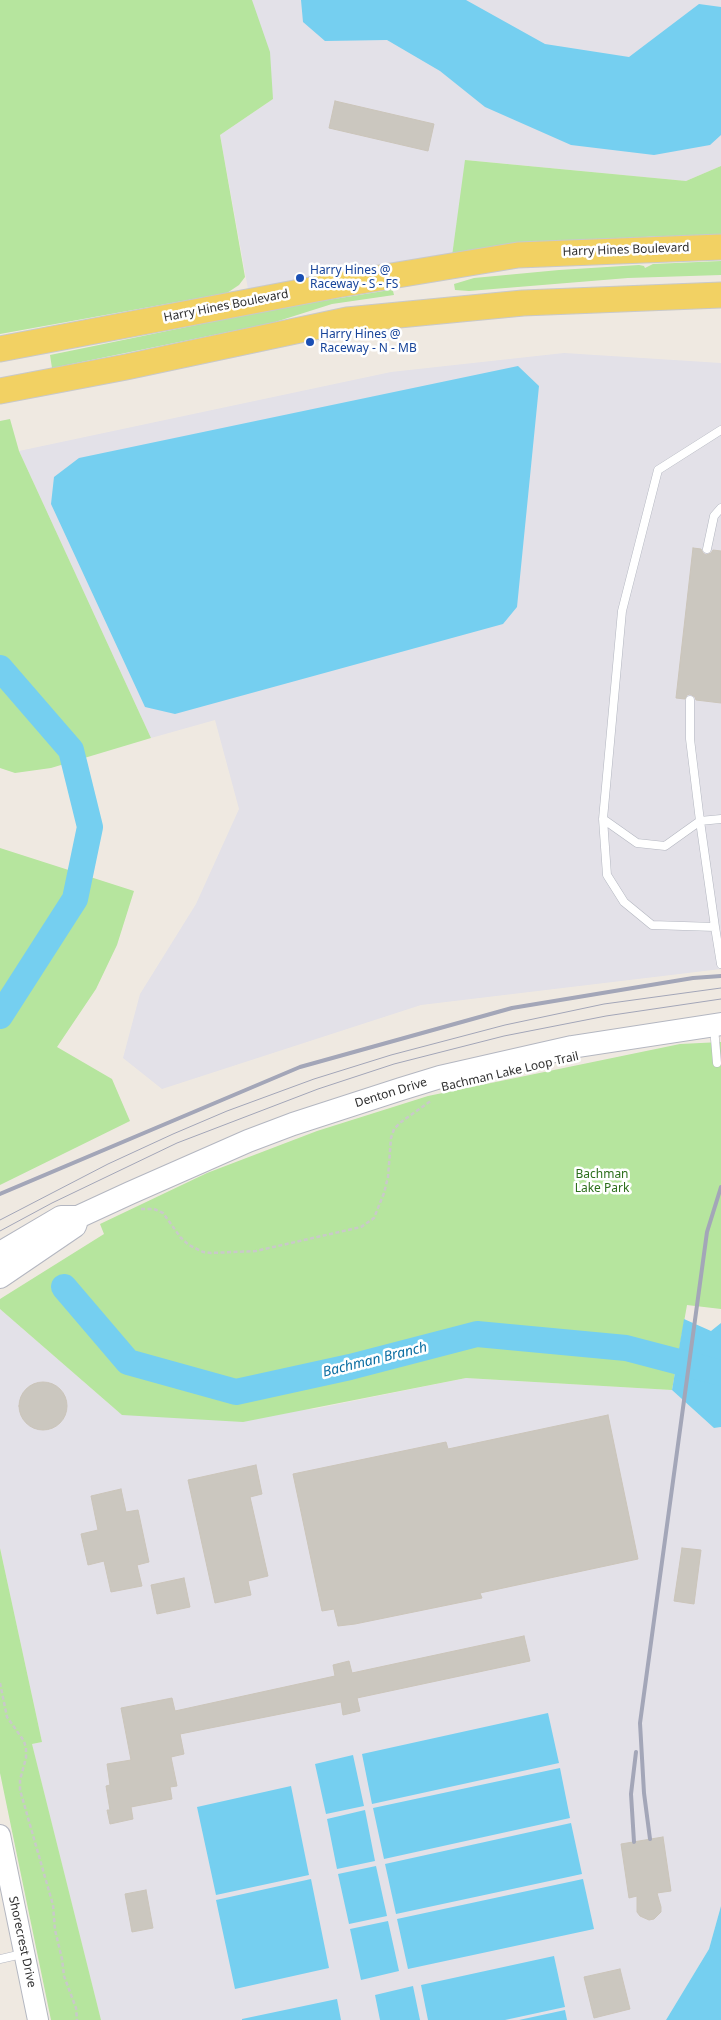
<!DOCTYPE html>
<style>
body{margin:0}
canvas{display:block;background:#efe9e1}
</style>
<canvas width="721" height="2020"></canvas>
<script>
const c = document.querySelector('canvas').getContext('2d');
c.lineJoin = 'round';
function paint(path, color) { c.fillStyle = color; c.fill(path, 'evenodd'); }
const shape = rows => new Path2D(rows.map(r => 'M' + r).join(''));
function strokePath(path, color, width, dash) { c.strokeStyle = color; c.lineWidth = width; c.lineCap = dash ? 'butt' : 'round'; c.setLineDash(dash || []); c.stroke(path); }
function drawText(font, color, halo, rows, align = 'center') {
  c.font = font + ' "Noto Sans",sans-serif'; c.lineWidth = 5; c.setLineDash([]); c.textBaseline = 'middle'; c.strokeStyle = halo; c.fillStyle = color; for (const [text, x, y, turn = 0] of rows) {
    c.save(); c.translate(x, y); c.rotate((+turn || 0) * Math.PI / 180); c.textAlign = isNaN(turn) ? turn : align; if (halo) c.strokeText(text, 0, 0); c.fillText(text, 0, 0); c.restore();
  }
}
paint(shape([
 [252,0,721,0,721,166,686,181,466,160,452,256,248,289,220,135,273,99],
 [564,353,721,363,721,969,421,1005,162,1089,123,1058,140,994,196,904,239,809,215,720,151,738,19,451,391,372],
 [0,1309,122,1415,314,1409,466,1378,672,1390,714,1428,721,1427,721,1906,709,1949,666,2020,101,2020,32,1744,42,1742,0,1548]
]), '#e3e1e8');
paint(shape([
 [0,0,252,0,270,52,273,99,220,135,245,277,239,285,227,293,0,334],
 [465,160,686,181,721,166,721,237,658,236,514,247,452,256],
 [721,261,721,275,628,278,469,291,455,290,454,284,474,278,559,270,639,265,644,266,645,268,653,264],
 [390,290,393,291,394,295,332,304,272,323,52,368,50,355,284,307],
 [10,419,19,451,151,738,51,768,15,773,0,768,0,421],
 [0,848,134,891,117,945,96,989,57,1047,112,1079,130,1121,0,1185],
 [721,1042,721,1309,687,1305,672,1390,466,1378,243,1422,122,1415,0,1309,0,1299,104,1234,100,1224,207,1173,317,1131,428,1096,680,1044],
 [0,1548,42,1742,32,1744,101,2020,51,2020,0,1773]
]), '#b6e59e');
paint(shape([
 [301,0,466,0,545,44,629,57,699,4,721,7,721,135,710,145,654,155,571,145,485,107,440,71,387,40,325,41,303,22],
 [518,366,539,386,517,607,503,624,175,714,145,707,51,504,54,477,79,458],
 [684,1319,711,1331,721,1323,721,1427,714,1428,672,1390],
 [548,1713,559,1763,372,1804,362,1754],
 [353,1755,364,1806,326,1814,315,1764],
 [560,1768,570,1818,384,1859,373,1808],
 [291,1786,309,1875,216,1895,197,1807],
 [365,1810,375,1861,337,1869,327,1819],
 [571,1823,582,1874,396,1914,385,1864],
 [376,1866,387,1916,349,1924,338,1874],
 [311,1879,329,1968,235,1989,216,1900],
 [583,1879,594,1929,408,1969,397,1919],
 [721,1906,721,2020,666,2020,709,1949],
 [388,1921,399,1971,361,1980,350,1929],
 [554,1956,565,2007,505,2020,428,2020,421,1985],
 [413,1986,420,2020,380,2020,375,1995],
 [337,1999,341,2020,242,2020,242,2019],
 [565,2010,567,2020,519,2020]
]), '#75cff0');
strokePath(shape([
 [0,668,71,750,90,827,75,899,0,1016],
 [64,1287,128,1362,236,1392,350,1367,477,1334,626,1348,721,1373]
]), '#75cff0', 26);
const building = shape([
 [335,101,434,124,428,151,329,128,335,101],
 [693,548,701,549,703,553,706,555,711,553,713,550,721,551,721,703,696,700,695,697,690,694,687,695,685,699,676,698,693,548],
 '19 1406a24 24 0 1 1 48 0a24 24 0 1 1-48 0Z',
 [608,1415,638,1559,480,1593,482,1598,355,1624,338,1626,334,1609,322,1611,293,1474,446,1442,448,1449,608,1415],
 [256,1465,262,1494,250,1497,268,1576,248,1581,251,1595,215,1603,188,1480,256,1465],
 [121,1489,126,1512,138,1510,149,1562,137,1565,142,1586,111,1592,104,1561,88,1565,81,1534,98,1530,91,1496,121,1489],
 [682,1548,701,1550,694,1604,674,1601,682,1548],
 [184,1578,190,1607,157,1614,151,1585,184,1578],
 [524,1636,530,1661,357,1698,360,1711,343,1715,341,1702,180,1734,184,1754,171,1757,177,1786,170,1787,172,1799,131,1807,133,1819,110,1824,107,1810,110,1810,106,1786,110,1785,107,1764,131,1760,121,1708,172,1698,175,1711,335,1676,333,1665,349,1661,352,1673,524,1636],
 [663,1837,671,1891,657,1893,661,1907,661,1912,654,1919,649,1920,640,1916,637,1912,637,1896,629,1898,621,1844,663,1837],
 [146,1890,153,1928,132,1932,125,1894,146,1890],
 [620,1969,630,2009,594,2018,584,1977,620,1969]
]);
paint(building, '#cbc7bf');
strokePath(building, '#cbc5ba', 1);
const service = shape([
 [721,430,658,470,622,611,603,819,607,875,624,902,652,925,715,927,721,964],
 [707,549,714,516,721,508],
 [603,819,637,843,665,846,700,821,690,739,690,700],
 [715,927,700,821,721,819],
 [714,1027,717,1063],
 [0,1959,22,1954]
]);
const tertiary = shape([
 [0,1835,38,2020]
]);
const secondary = shape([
 [0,1253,61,1217,78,1217,130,1193,248,1141,293,1124,401,1089,440,1077,572,1047,721,1024],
 [0,1277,75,1226,78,1217]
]);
const primary = shape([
 [0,349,337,285,518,255,721,247],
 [0,391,126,367,347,320,523,303,721,295]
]);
strokePath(service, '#b4b7c1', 9);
strokePath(tertiary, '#b4b7c1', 22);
strokePath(secondary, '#b4b7c1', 24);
strokePath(primary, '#c9c9c9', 27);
strokePath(shape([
 [141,1209,154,1209,163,1213,181,1238,189,1245,203,1252,211,1253,256,1251,361,1227,374,1218,384,1193,388,1177,391,1138,394,1129,401,1122,432,1100],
 [0,1683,7,1717,24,1741,26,1748,26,1758,20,1780,20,1790,53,1905,55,1930,62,1959,64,1976,76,2008,77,2020]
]), '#c9c9c9', 2.5, [4, 2.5]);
strokePath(service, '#fff', 8);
strokePath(tertiary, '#fff', 20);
strokePath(secondary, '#fff', 22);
strokePath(primary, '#f2d163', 25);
strokePath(shape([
 [0,1220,108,1164,173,1134,227,1111,314,1079,391,1055,505,1025,604,1004,721,988],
 [0,1231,52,1203,177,1143,318,1089,394,1064,504,1036,606,1016,721,999]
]), '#a3a6b8', 1);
strokePath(shape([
 [0,1194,300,1067,512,1008,693,978,721,976],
 [650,1839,644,1793,640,1723,707,1232,721,1187],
 [634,1842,631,1794,636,1752]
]), '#a3a6b8', 4);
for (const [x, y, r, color] of [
 [300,278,5,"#1a4fb4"],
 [310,342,5,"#1a4fb4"]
]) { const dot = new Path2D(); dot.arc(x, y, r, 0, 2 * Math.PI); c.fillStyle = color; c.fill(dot); strokePath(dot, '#fff', 2); }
drawText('12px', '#2e2e2e', '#fff', [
 ["Harry Hines Boulevard",626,250,-2],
 ["Harry Hines Boulevard",226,306,-11],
 ["Bachman Lake Loop Trail",510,1072,-13],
 ["Denton Drive",391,1093,-17],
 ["Shorecrest Drive",22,1942,78]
]);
drawText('12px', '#164399', '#fff', [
 ["Harry Hines @",310,271],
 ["Raceway - S - FS",310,285],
 ["Harry Hines @",320,335],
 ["Raceway - N - MB",320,349]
], 'left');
drawText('12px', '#2c6e1b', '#fff', [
 ["Bachman",602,1175],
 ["Lake Park",602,1189]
]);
drawText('italic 14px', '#0d6fa3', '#fff', [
 ["Bachman Branch",375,1360,-14]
]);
</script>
